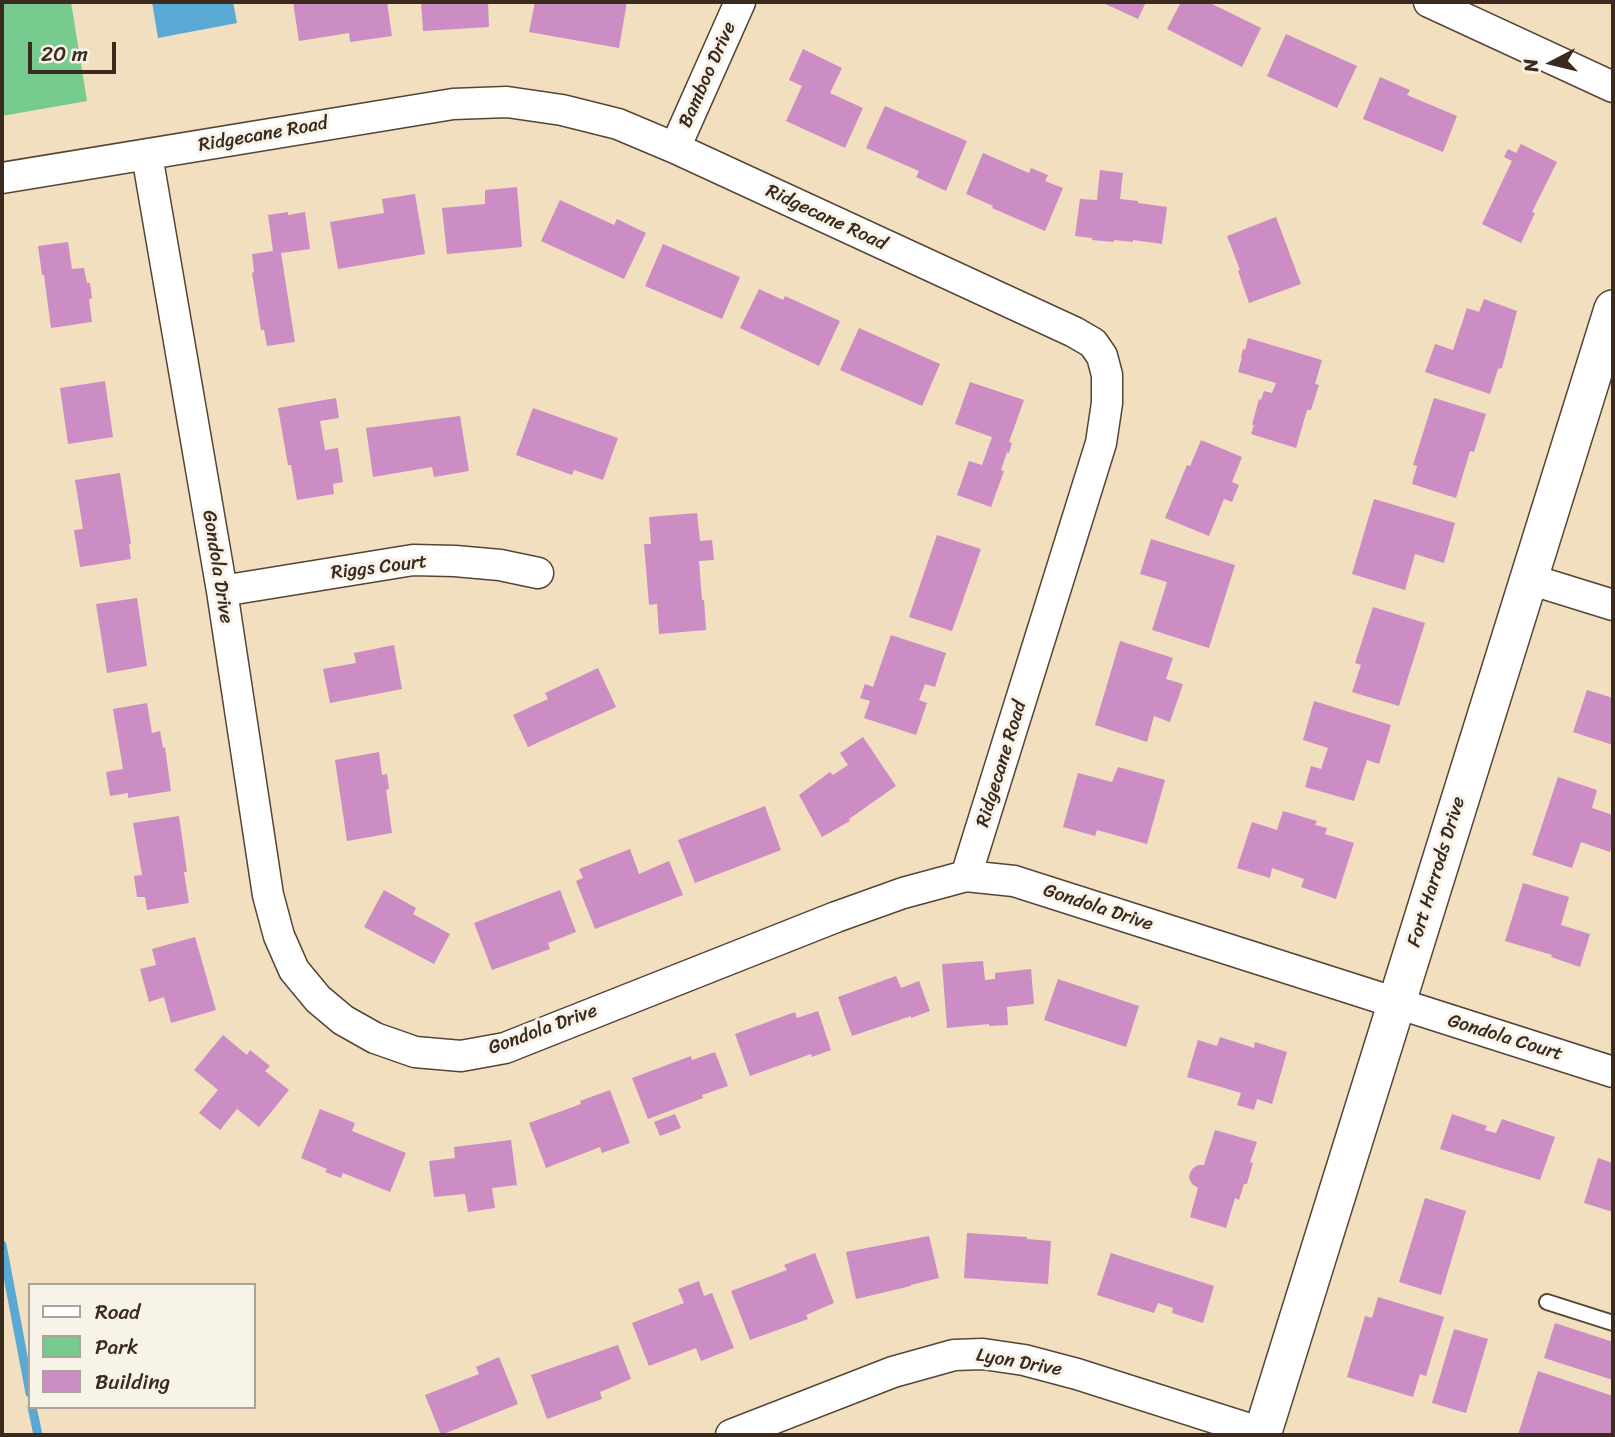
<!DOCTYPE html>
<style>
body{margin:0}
#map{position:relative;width:1615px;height:1437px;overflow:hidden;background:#f1dfc0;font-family:Sriracha,sans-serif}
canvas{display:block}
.frame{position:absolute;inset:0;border:4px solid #3b2a1e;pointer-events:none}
.legend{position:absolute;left:28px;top:1283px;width:228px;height:126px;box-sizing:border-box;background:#f7f3e8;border:2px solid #aca397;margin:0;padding:9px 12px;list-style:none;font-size:21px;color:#3b2a1e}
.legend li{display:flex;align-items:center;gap:14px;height:35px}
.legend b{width:35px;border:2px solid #aca397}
.north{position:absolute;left:1517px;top:28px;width:70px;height:70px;-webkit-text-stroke:5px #f7f3e8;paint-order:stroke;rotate:263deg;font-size:19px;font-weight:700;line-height:28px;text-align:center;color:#3b2a1e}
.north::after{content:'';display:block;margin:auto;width:24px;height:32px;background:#3b2a1e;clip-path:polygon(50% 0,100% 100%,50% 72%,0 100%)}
.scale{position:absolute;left:28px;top:42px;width:88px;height:32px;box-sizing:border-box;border:4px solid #3b2a1e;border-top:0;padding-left:9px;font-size:21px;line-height:24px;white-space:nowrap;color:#3b2a1e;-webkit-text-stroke:5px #f7f3e8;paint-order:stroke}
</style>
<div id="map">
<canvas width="1615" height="1437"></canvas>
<div class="frame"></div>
<ul class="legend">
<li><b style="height:9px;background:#fff"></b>Road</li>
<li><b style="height:19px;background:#77cb8e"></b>Park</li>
<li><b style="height:19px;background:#cb8dc3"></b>Building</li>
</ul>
<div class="north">N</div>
<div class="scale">20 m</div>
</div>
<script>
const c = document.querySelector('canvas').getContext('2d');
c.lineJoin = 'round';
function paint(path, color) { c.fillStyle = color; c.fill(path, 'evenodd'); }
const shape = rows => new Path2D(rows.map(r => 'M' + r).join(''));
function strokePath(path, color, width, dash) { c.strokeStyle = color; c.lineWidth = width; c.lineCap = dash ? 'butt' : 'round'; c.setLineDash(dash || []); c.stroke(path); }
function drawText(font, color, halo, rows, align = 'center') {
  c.font = font + ' Sriracha,sans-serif'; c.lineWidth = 6; c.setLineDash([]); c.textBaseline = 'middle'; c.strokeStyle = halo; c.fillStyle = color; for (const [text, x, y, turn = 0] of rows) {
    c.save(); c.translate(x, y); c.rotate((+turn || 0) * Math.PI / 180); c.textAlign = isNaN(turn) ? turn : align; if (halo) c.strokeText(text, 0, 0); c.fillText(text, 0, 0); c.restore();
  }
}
paint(shape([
 [2,2,71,2,87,101,2,116]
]), '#77cb8e');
paint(shape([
 [152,2,233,2,237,23,158,38]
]), '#5aa8d4');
strokePath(shape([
 [2,1245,30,1393],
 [32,1407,38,1435]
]), '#5aa8d4', 9);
paint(shape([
 [293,2,387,2,392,36,350,42,349,33,299,41],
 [421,2,488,2,489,27,423,31],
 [535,2,627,2,619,48,529,32],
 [1101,2,1146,2,1138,19],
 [1181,2,1208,2,1261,28,1242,67,1167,29],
 [1286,34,1357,66,1337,108,1267,76],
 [803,49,842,68,830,93,863,108,845,148,786,121,802,86,789,80],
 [1380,77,1410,90,1407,95,1457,116,1443,152,1363,119],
 [885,106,967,141,946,191,916,177,919,171,866,148],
 [1521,144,1557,162,1532,212,1535,213,1521,243,1482,224,1512,161,1504,157,1508,149,1516,153],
 [983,153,1029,173,1031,168,1048,175,1045,181,1063,188,1045,231,992,208,993,206,966,194],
 [1100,170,1123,173,1120,199,1138,201,1138,203,1167,207,1162,244,1133,240,1133,242,1114,240,1114,242,1092,240,1092,238,1075,236,1080,199,1097,200],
 [517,187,522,247,447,254,442,208,485,204,485,190],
 [415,194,425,254,338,269,330,222,384,213,382,199],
 [560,200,614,225,617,219,646,233,624,279,541,241],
 [288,212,288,215,305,212,310,249,281,253,295,342,267,346,264,330,261,330,252,273,254,272,252,254,273,251,268,215],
 [1276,217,1301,284,1249,303,1238,271,1240,270,1227,236],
 [68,242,72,269,84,268,87,283,90,283,92,298,89,299,92,322,51,328,44,275,42,275,38,246],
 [663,244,740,277,722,319,645,286],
 [759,289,783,300,785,296,840,321,819,366,740,328],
 [1484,299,1517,311,1502,368,1498,369,1490,394,1425,372,1435,344,1453,350,1467,308,1479,312],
 [859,328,940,364,922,406,840,370],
 [1248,338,1322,360,1315,384,1319,385,1311,410,1307,410,1296,448,1251,434,1254,425,1252,425,1259,399,1261,400,1264,391,1272,393,1276,383,1238,372,1242,357,1241,357,1243,349,1245,350],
 [105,381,113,437,68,444,60,388],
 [970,382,1024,400,1009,442,1012,443,1009,453,1007,452,1001,470,1004,471,991,507,957,495,969,461,982,465,992,437,955,424],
 [336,398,339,418,320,421,325,450,338,448,343,482,333,484,334,494,297,500,291,465,288,465,278,408],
 [1434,398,1486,414,1474,452,1470,451,1456,498,1412,484,1417,466,1413,465],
 [533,408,618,438,603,480,574,470,572,475,516,455],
 [460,416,469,471,434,477,432,467,373,477,366,428],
 [1201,440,1242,457,1232,482,1239,485,1232,502,1224,499,1209,536,1165,518,1187,465,1190,466],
 [120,473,131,544,129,544,131,559,80,567,74,530,83,529,75,480],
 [1374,499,1455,523,1444,563,1415,554,1405,590,1352,574],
 [697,513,700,541,712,540,714,560,699,561,702,600,704,600,706,630,659,634,657,604,649,605,644,544,651,544,649,517],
 [937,535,981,549,952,631,909,617],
 [1151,539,1235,565,1209,648,1152,630,1167,582,1140,574],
 [137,598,147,666,107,673,96,604],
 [1373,607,1425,623,1399,706,1352,692,1361,665,1355,663],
 [891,635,946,653,935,687,925,684,919,700,927,703,916,735,864,718,870,701,860,698,865,684,873,687],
 [1120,641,1173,658,1166,679,1183,684,1170,722,1154,716,1147,742,1095,725],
 [394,645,402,689,330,703,323,669,356,663,354,653],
 [598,668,616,707,528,747,513,715,548,699,545,693],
 [1587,690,1613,698,1613,745,1573,732],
 [1314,701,1391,725,1379,764,1367,760,1354,801,1305,787,1311,766,1321,769,1328,748,1303,740],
 [147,703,152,733,160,731,163,748,165,747,171,791,128,798,128,793,110,796,106,772,123,769,113,709],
 [863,737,896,786,849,819,850,821,822,837,799,795,830,772,833,775,848,765,840,753],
 [379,752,382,775,387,774,389,789,386,790,392,833,347,841,335,760],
 [1118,767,1165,780,1147,844,1097,830,1095,836,1063,827,1078,773,1112,782],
 [1558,777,1597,790,1592,808,1613,815,1613,842,1610,852,1581,842,1572,868,1532,855],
 [765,806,781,850,695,883,678,840],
 [1283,811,1317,821,1315,825,1327,828,1325,834,1354,843,1336,899,1301,887,1304,879,1272,868,1270,878,1237,868,1252,822,1277,830],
 [179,816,187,872,184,872,189,903,147,910,145,897,137,897,134,876,142,875,133,823],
 [630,849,639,874,669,861,683,895,595,929,576,881,583,878,579,869],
 [1523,883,1569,897,1561,925,1590,934,1580,967,1551,957,1552,955,1505,941],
 [384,890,416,908,413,914,450,934,434,964,364,927],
 [560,890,576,932,548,943,550,949,492,970,474,923],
 [195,937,216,1010,171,1023,164,997,149,1002,140,969,156,965,152,949],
 [983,961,985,980,995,979,995,973,1031,969,1034,1004,1007,1007,1008,1025,989,1026,989,1024,947,1028,942,964],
 [896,976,901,988,919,981,930,1011,911,1018,911,1016,852,1036,838,997],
 [1058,979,1139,1006,1126,1047,1044,1020],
 [818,1011,831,1050,812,1057,811,1054,750,1076,735,1034,795,1012,797,1018],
 [223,1035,247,1055,250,1050,270,1066,265,1071,289,1090,259,1127,237,1109,220,1130,199,1113,218,1090,194,1070],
 [1220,1037,1254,1048,1255,1042,1287,1052,1272,1104,1257,1099,1254,1110,1237,1105,1241,1093,1187,1077,1198,1040,1217,1046],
 [715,1052,728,1086,702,1095,703,1098,648,1119,632,1078,691,1056,692,1060],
 [610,1090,630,1143,602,1153,600,1147,546,1168,529,1123,581,1104,580,1101],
 [320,1109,355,1123,352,1131,406,1153,390,1192,343,1173,341,1178,325,1172,327,1169,301,1158],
 [675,1114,681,1128,660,1136,654,1122],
 [1452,1114,1487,1126,1485,1130,1496,1133,1502,1119,1555,1137,1540,1180,1440,1149],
 [1215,1130,1257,1142,1250,1162,1253,1163,1247,1184,1244,1184,1239,1200,1235,1198,1226,1228,1190,1217,1198,1188,1192,1184,1189,1178,1190,1173,1193,1168,1198,1165,1204,1165],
 [511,1140,517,1185,492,1188,495,1208,468,1212,465,1194,434,1197,429,1161,455,1158,454,1147],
 [1598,1158,1613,1163,1613,1212,1584,1203],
 [1425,1198,1466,1211,1441,1295,1399,1282],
 [967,1233,1027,1237,1027,1239,1051,1241,1048,1284,964,1278],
 [929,1236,939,1278,911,1285,911,1286,856,1299,846,1252],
 [815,1253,834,1303,806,1315,808,1319,750,1340,731,1291,787,1270,784,1265],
 [1111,1253,1214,1286,1203,1323,1172,1313,1173,1308,1158,1303,1154,1313,1097,1295],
 [699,1281,704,1296,712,1293,734,1348,701,1361,696,1348,649,1366,632,1323,684,1303,678,1289],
 [1378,1297,1444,1317,1426,1376,1420,1374,1413,1397,1347,1377,1365,1316,1372,1318],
 [1555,1323,1613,1342,1613,1380,1544,1358],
 [1454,1329,1488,1339,1466,1413,1432,1403],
 [618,1345,631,1379,600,1392,602,1399,547,1419,531,1375],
 [499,1357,518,1404,441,1435,425,1395,479,1374,476,1367],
 [1538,1371,1613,1396,1613,1435,1518,1435]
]), '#cb8dc3');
const service = shape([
 [1547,1302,1613,1323]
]);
const minor = shape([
 [1429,2,1613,87],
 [675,148,740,2],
 [147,155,222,591,268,895,279,936,294,970,318,999,343,1020,375,1038,415,1052,461,1056,505,1048,836,917,903,893,966,876,1014,881,1613,1072],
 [2,178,453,104,507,102,562,110,618,124,675,148,1074,332,1093,343,1102,356,1107,375,1107,403,1101,443,966,876],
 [1529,579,1613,605],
 [222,591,413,560,455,561,500,565,538,573],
 [731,1435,893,1372,954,1355,983,1354,1024,1360,1077,1374,1262,1433]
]);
const tertiary = shape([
 [1262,1435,1613,309]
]);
strokePath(service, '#564536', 18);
strokePath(minor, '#564536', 33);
strokePath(tertiary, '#564536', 40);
strokePath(service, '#fff', 14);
strokePath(minor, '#fff', 30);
strokePath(tertiary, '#fff', 37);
drawText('19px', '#3b2a1e', '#f7f3e8', [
 ["Bamboo Drive",708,75,-66],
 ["Ridgecane Road",263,135,-10],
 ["Ridgecane Road",826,218,25],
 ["Gondola Drive",217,567,81],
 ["Riggs Court",379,568,-7],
 ["Ridgecane Road",1002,764,-73],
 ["Fort Harrods Drive",1437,872,-73],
 ["Gondola Drive",1098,908,18],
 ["Gondola Drive",543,1030,-20],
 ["Gondola Court",1505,1038,17],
 ["Lyon Drive",1019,1363,10]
]);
</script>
